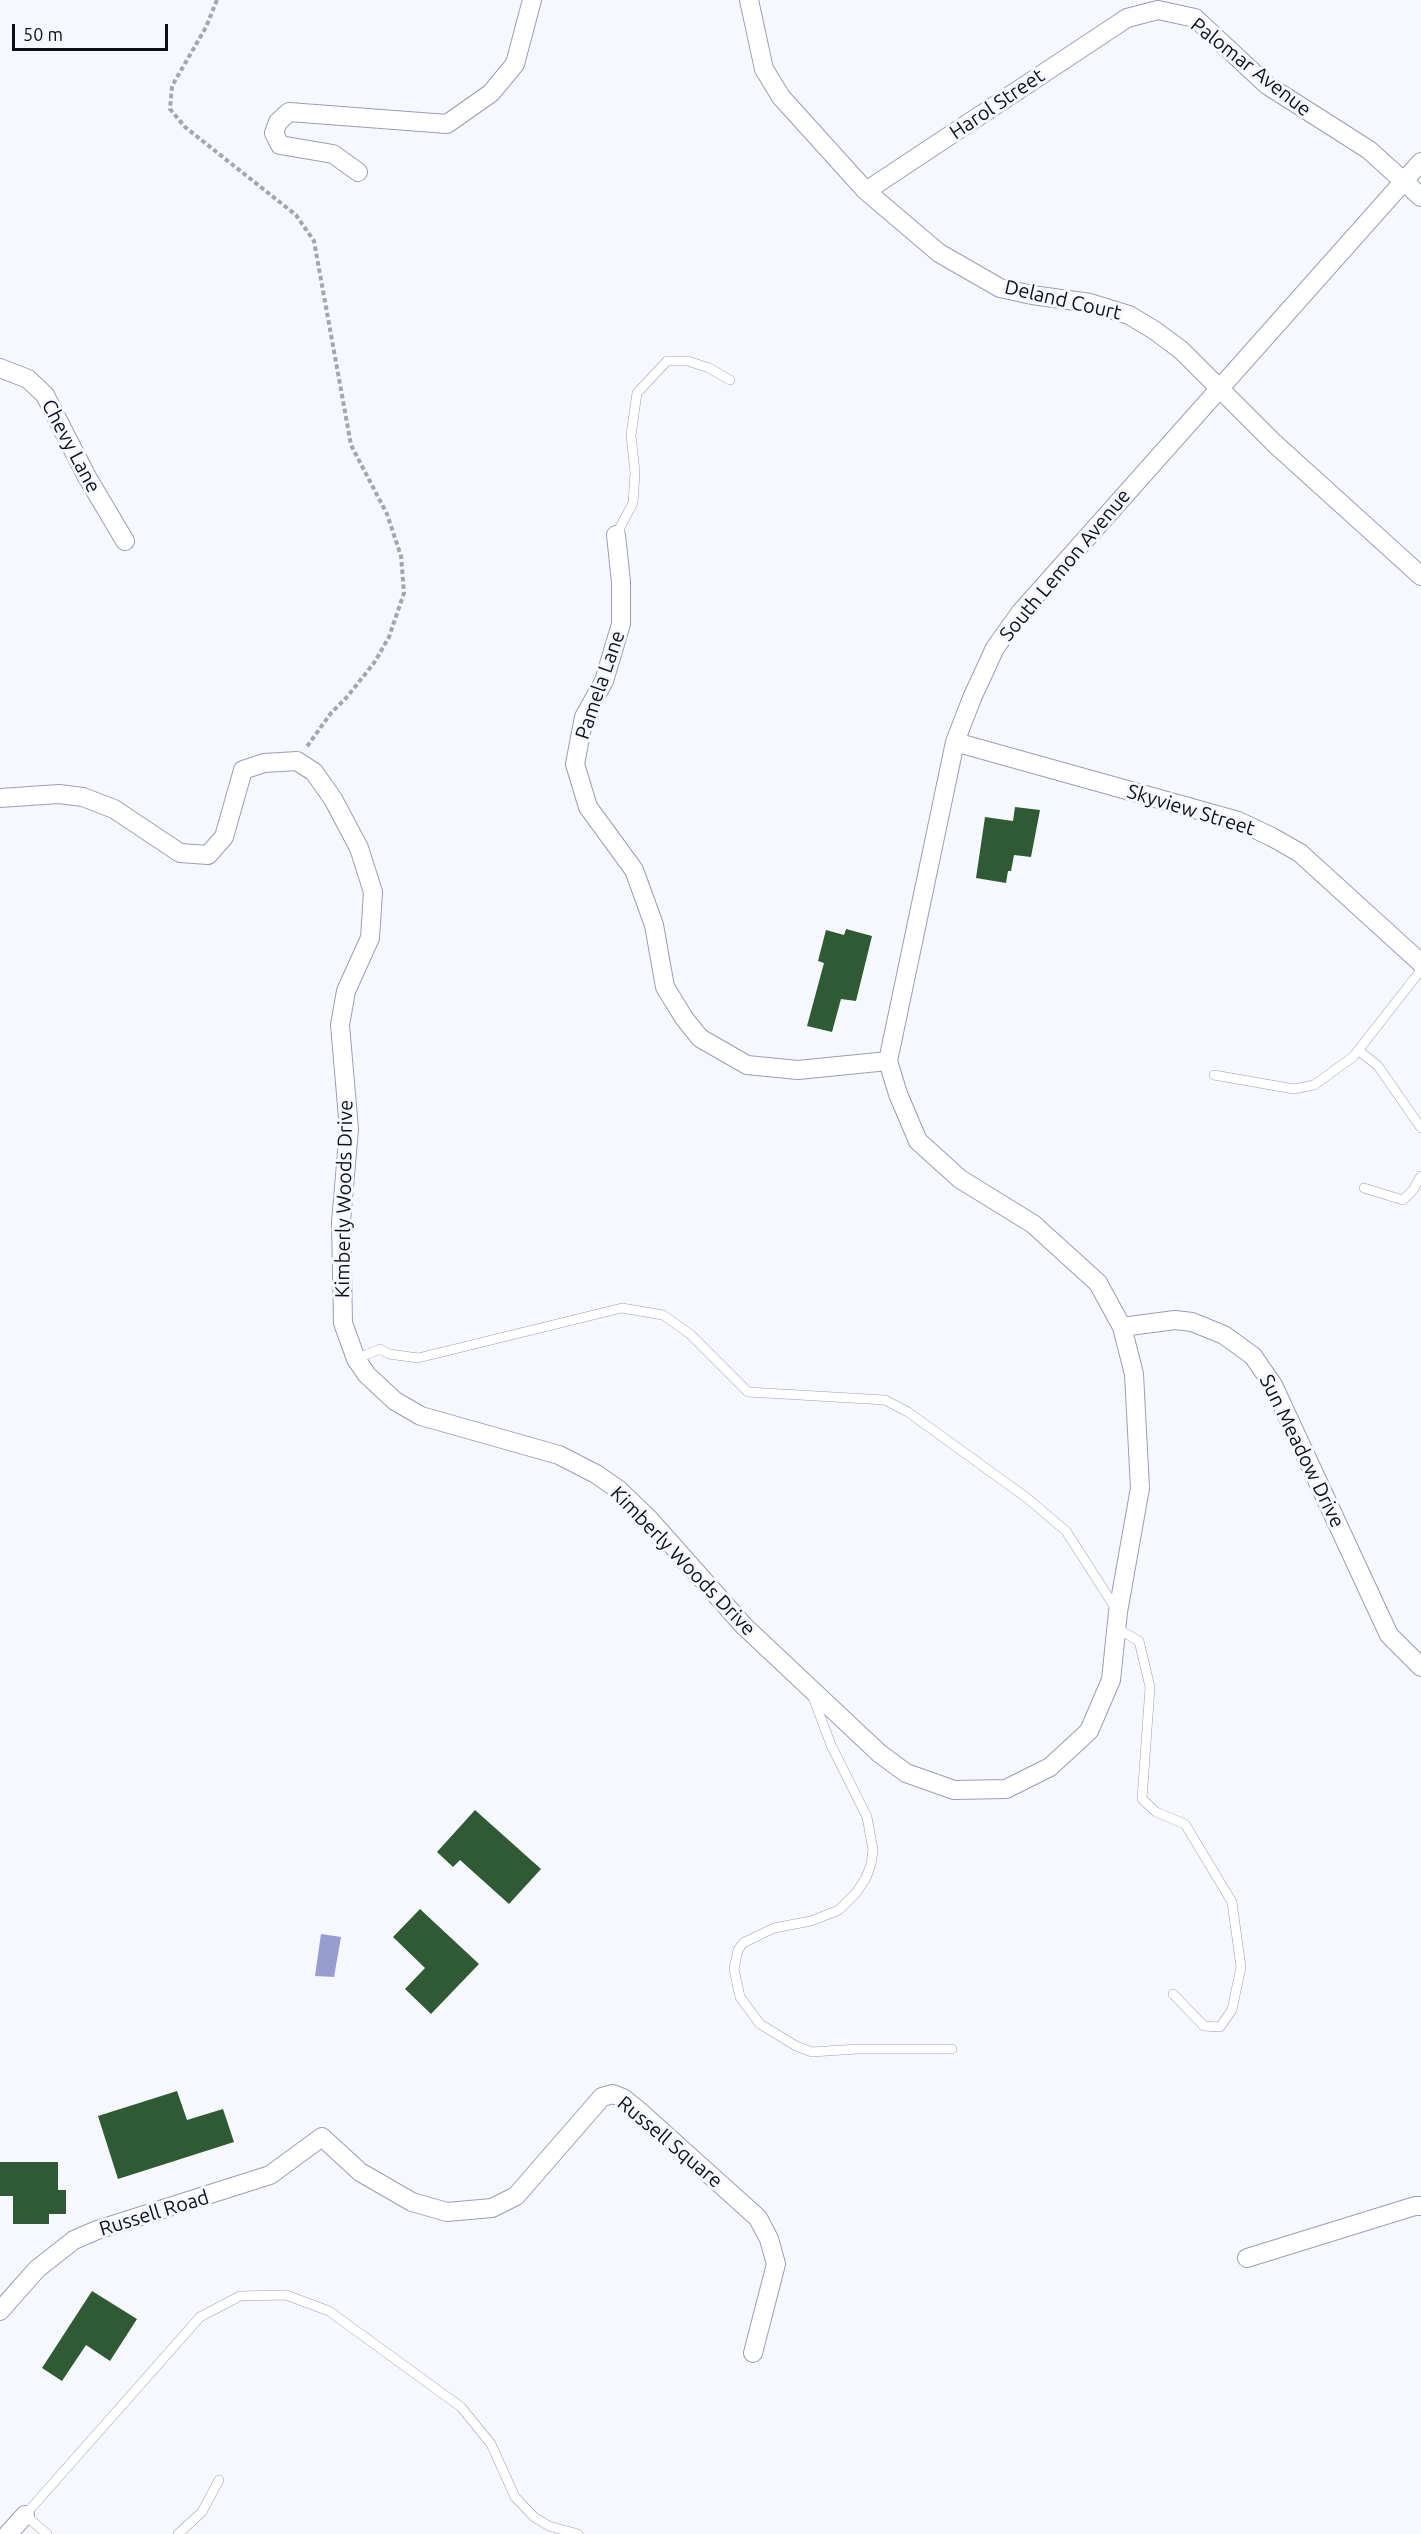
<!DOCTYPE html>
<style>
body{margin:0}
#map{position:relative;width:1421px;height:2534px;overflow:hidden;background:#f7f8fe;font-family:Ubuntu,sans-serif}
canvas{display:block}
.scale{position:absolute;left:12px;top:24px;width:156px;height:27px;box-sizing:border-box;border:3px solid #0e0f19;border-top:0;padding-left:8px;font-size:18px;line-height:21px;white-space:nowrap;color:#0e0f19;-webkit-text-stroke:4px #f7f8fe;paint-order:stroke}
</style>
<div id="map">
<canvas width="1421" height="2534"></canvas>
<div class="scale">50 m</div>
</div>
<script>
const c = document.querySelector('canvas').getContext('2d');
c.lineJoin = 'round';
function paint(path, color) { c.fillStyle = color; c.fill(path, 'evenodd'); }
const shape = rows => new Path2D(rows.map(r => 'M' + r).join(''));
function strokePath(path, color, width, dash) { c.strokeStyle = color; c.lineWidth = width; c.lineCap = dash ? 'butt' : 'round'; c.setLineDash(dash || []); c.stroke(path); }
function drawText(font, color, halo, rows, align = 'center') {
  c.font = font + ' Ubuntu,sans-serif'; c.lineWidth = 6; c.setLineDash([]); c.textBaseline = 'middle'; c.strokeStyle = halo; c.fillStyle = color; for (const [text, x, y, turn = 0] of rows) {
    c.save(); c.translate(x, y); c.rotate((+turn || 0) * Math.PI / 180); c.textAlign = isNaN(turn) ? turn : align; if (halo) c.strokeText(text, 0, 0); c.fillText(text, 0, 0); c.restore();
  }
}
paint(shape([
 [321,1934,341,1937,334,1977,315,1976]
]), '#979dd1');
paint(shape([
 [1015,807,1040,810,1031,857,1014,855,1011,871,1008,871,1006,883,976,878,985,817,1013,821],
 [846,929,872,936,856,1001,841,999,832,1032,807,1026,824,963,818,961,826,930,844,935],
 [475,1810,541,1869,509,1904,460,1860,453,1867,437,1852],
 [420,1909,479,1964,431,2014,405,1989,425,1968,393,1937],
 [177,2091,187,2120,223,2109,234,2142,118,2179,98,2116],
 [0,2162,58,2162,58,2190,66,2190,66,2214,49,2214,49,2224,13,2224,13,2196,0,2196],
 [92,2291,137,2319,110,2361,86,2345,62,2381,42,2368]
]), '#305a34');
const service = shape([
 [616,535,633,503,635,473,631,435,637,393,667,361,688,361,709,368,730,380],
 [1358,1050,1378,1066,1421,1128],
 [1214,1075,1294,1089,1314,1085,1353,1057,1421,970],
 [1364,1188,1403,1200,1413,1190,1421,1176],
 [356,1359,380,1349,389,1354,418,1358,622,1308,663,1315,690,1334,748,1392,885,1400,908,1412,1027,1498,1066,1531,1116,1609],
 [1116,1628,1139,1641,1150,1687,1142,1799,1156,1812,1185,1824,1232,1902,1241,1967,1232,2010,1220,2027,1204,2026,1173,1994],
 [813,1697,831,1745,867,1817,873,1850,871,1864,866,1878,856,1893,839,1910,811,1921,774,1928,743,1943,738,1950,734,1969,740,1997,760,2024,796,2046,812,2052,857,2049,952,2049],
 [47,2534,25,2515,200,2317,240,2296,286,2295,329,2311,461,2407,491,2444,515,2497,534,2517,549,2526,578,2534],
 [178,2534,202,2512,219,2480]
]);
const minor = shape([
 [749,0,764,69,781,97,866,191,939,253,1000,288,1032,295,1090,303,1129,315,1154,330,1181,350,1274,443,1421,576],
 [358,172,333,154,280,145,274,133,278,122,289,112,447,124,491,93,515,64,532,0],
 [866,191,1127,18,1158,10,1195,18,1267,85,1369,150,1421,197],
 [0,368,28,379,45,395,87,477,125,541],
 [616,535,621,582,621,624,604,681,584,717,575,764,588,807,634,870,654,925,665,987,684,1018,700,1038,747,1065,798,1070,888,1061],
 [955,742,1238,821,1272,837,1300,853,1421,963],
 [0,798,59,794,83,797,114,809,180,853,208,855,224,837,243,770,264,763,297,761,314,772,333,799,359,848,373,892,370,938,346,991,340,1025,349,1129,341,1222,343,1323,356,1359,367,1375,395,1401,421,1416,559,1455,596,1474,619,1490,649,1519,744,1626,879,1753,906,1773,954,1790,1006,1789,1050,1767,1089,1731,1111,1680,1118,1612,1140,1488,1134,1374,1122,1327,1098,1283,1033,1224,960,1179,918,1141,898,1094,888,1061,955,742,972,698,995,648,1020,613,1421,162],
 [1122,1327,1175,1320,1192,1322,1224,1335,1253,1356,1273,1385,1389,1635,1421,1667],
 [1247,2258,1415,2206,1421,2206],
 [0,2311,37,2269,74,2240,97,2230,270,2175,322,2137,360,2172,412,2202,447,2212,492,2208,516,2196,602,2097,613,2094,623,2098,638,2110,758,2218,769,2239,776,2264,753,2353],
 [8,2534,25,2515]
]);
strokePath(service, '#9a9db9', 10);
strokePath(minor, '#9a9db9', 20);
strokePath(shape([
 [217,0,206,27,172,86,170,109,185,127,296,215,314,241,351,445,387,514,401,556,404,593,389,637,374,663,347,697,331,713,306,748]
]), '#a4a5ad', 4, [4.5, 3]);
strokePath(service, '#fff', 9);
strokePath(minor, '#fff', 18);
drawText('20px', '#0e0f19', '#f7f8fe', [
 ["Palomar Avenue",1251,67,38],
 ["Harol Street",997,104,-34],
 ["Deland Court",1063,300,13],
 ["Chevy Lane",71,446,62],
 ["South Lemon Avenue",1065,565,-50],
 ["Pamela Lane",600,685,-71],
 ["Skyview Street",1191,810,17],
 ["Kimberly Woods Drive",344,1199,-89],
 ["Sun Meadow Drive",1302,1451,64],
 ["Kimberly Woods Drive",683,1561,46],
 ["Russell Square",670,2142,40],
 ["Russell Road",154,2213,-17]
]);
</script>
